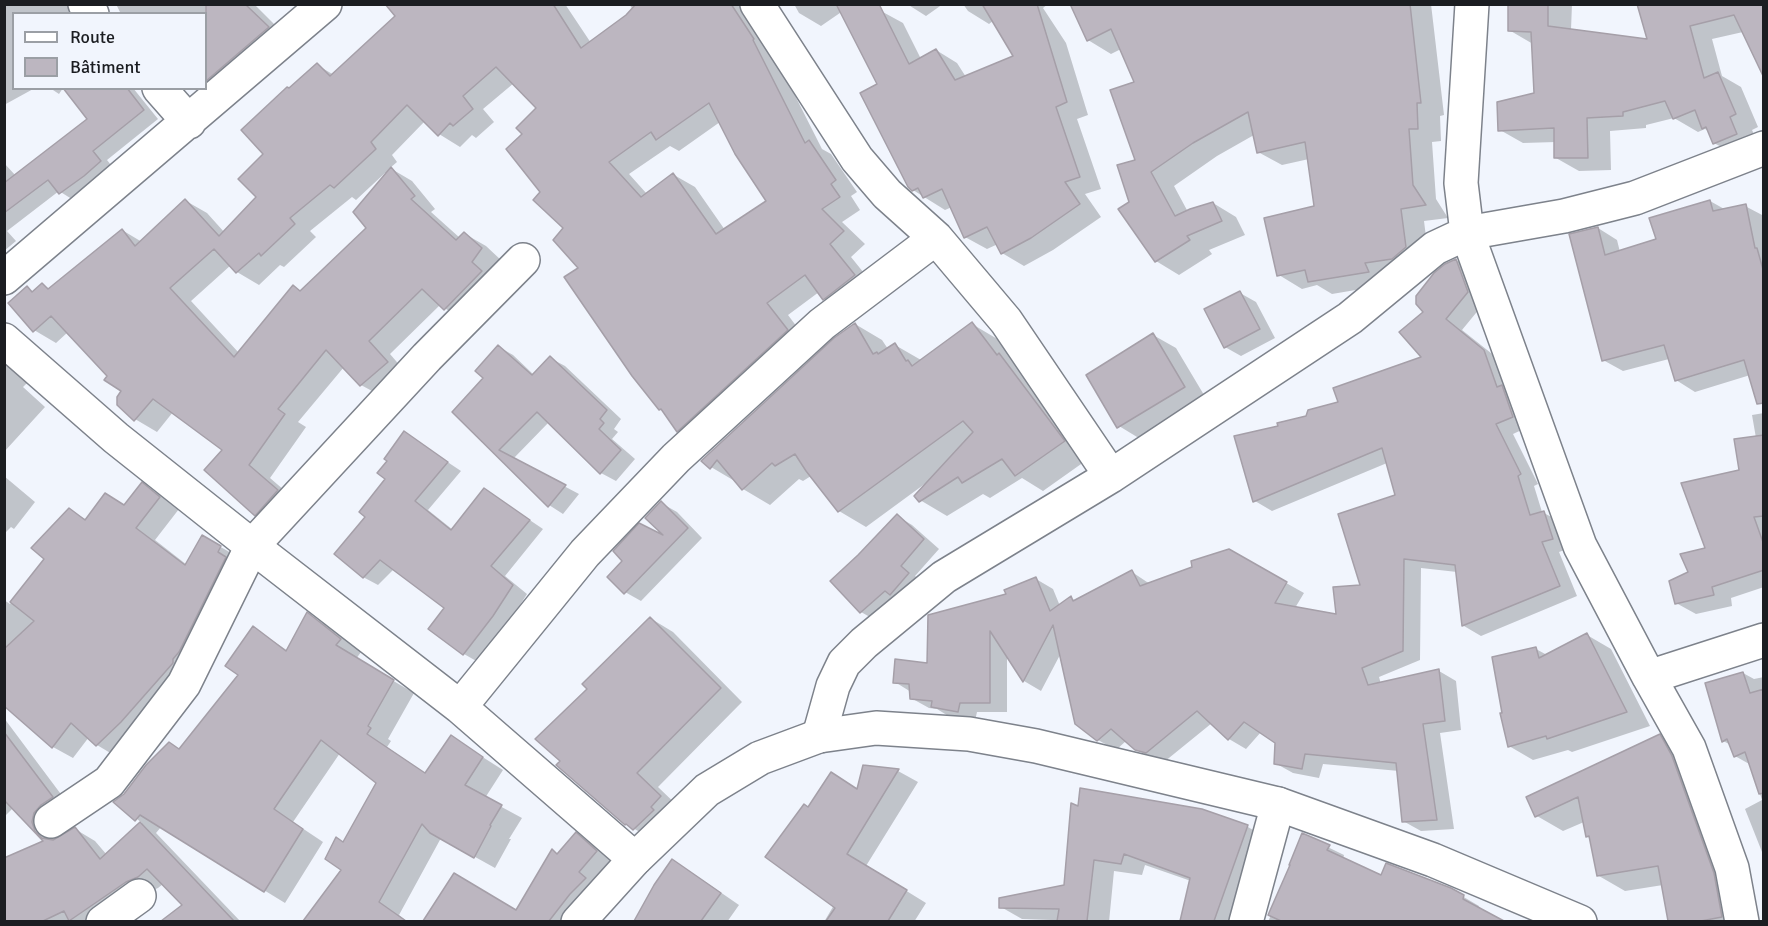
<!DOCTYPE html>
<meta charset="utf-8">
<style>
body{margin:0}
#map{position:relative;width:1768px;height:926px;overflow:hidden;background:#f1f5fd;font-family:Signika,sans-serif}
canvas{display:block}
.frame{position:absolute;inset:0;border:6px solid #1b1d21;pointer-events:none}
.legend{position:absolute;left:12px;top:12px;width:195px;height:78px;box-sizing:border-box;background:#f1f5fd;border:2px solid #9b9fa5;margin:0;padding:8px 10px;list-style:none;font-size:18px;color:#1b1d21}
.legend li{display:flex;align-items:center;gap:12px;height:30px}
.legend b{width:30px;border:2px solid #9b9fa5}
</style>
<div id="map">
<canvas width="1768" height="926"></canvas>
<div class="frame"></div>
<ul class="legend">
<li><b style="height:8px;background:#fff"></b>Route</li>
<li><b style="height:16px;background:#bcb6c0"></b>Bâtiment</li>
</ul>
</div>
<script>
const c = document.querySelector('canvas').getContext('2d');
c.lineJoin = 'round';
function paint(path, color) { c.fillStyle = color; c.fill(path, 'evenodd'); }
const shape = rows => new Path2D(rows.map(r => 'M' + r).join(''));
function strokePath(path, color, width, dash) { c.strokeStyle = color; c.lineWidth = width; c.lineCap = dash ? 'butt' : 'round'; c.setLineDash(dash || []); c.stroke(path); }
paint(shape([
 [4,4,71,4,79,14,14,14,14,88,35,88,4,105],
 [116,4,254,4,292,42,206,88,206,14,121,14],
 [392,4,565,4,591,43,634,11,629,4,760,4,773,52,822,149,831,154,857,192,851,196,860,210,842,222,865,244,851,257,876,288,846,311,824,299,819,292,788,315,809,343,700,443,678,430,665,412,660,409,580,268,565,228,542,192,524,134,538,108,514,83,483,109,494,122,476,138,472,135,460,147,439,134,425,121,392,155,397,162,390,168,412,181,435,209,431,212,460,238,465,234,486,246,502,261,466,322,440,305,390,354,408,375,383,397,361,385,344,367,298,422,306,427,270,478,299,503,277,527,255,514,224,450,173,412,157,432,135,419,123,391,68,332,56,343,34,330,27,288,34,292,42,285,50,289,122,230,142,242,186,201,207,213,225,233,258,197,265,154,289,89,317,65,334,75,397,16],
 [720,122,768,201,725,230,695,187,674,175,647,194,629,174,670,146,679,151],
 [385,173,386,174,368,228,302,292,294,287,239,353,191,301,231,265,237,272,259,285,280,265,284,267,316,237,310,231,352,197,356,200],
 [794,4,853,4,821,26,799,13],
 [907,4,943,4,926,16],
 [963,4,1048,4,1043,8,1066,43,1088,115,1077,119,1101,189,1085,194,1101,217,1053,250,1024,266,1002,253,998,244,987,249,965,237,952,207,945,210,913,190,880,85,881,11,903,23,921,59,936,50,957,63,966,77,1015,57,993,21,989,24,968,11],
 [1100,4,1431,4,1444,115,1440,116,1441,141,1432,142,1436,199,1448,218,1424,221,1429,261,1391,284,1332,294,1317,285,1302,289,1279,275,1316,207,1309,159,1282,165,1258,152,1254,135,1217,156,1174,186,1188,212,1213,203,1236,217,1245,235,1209,250,1212,254,1179,275,1156,261,1136,161,1136,82,1121,49,1111,54,1088,40],
 [1509,4,1572,4,1571,30,1649,41,1639,4,1764,4,1743,32,1712,39,1722,76,1741,87,1758,127,1752,130,1760,147,1738,156,1714,143,1709,131,1705,129,1698,132,1674,118,1646,125,1646,128,1610,131,1611,170,1579,171,1556,158,1556,142,1523,143,1500,130,1535,95,1533,44,1509,30],
 [50,88,63,88,59,94],
 [64,88,133,88,158,119,107,160,115,170,75,201,59,191,7,231,16,241,4,251,4,163,16,176,89,119],
 [1710,201,1726,210,1745,206,1764,216,1764,374,1760,372,1695,392,1676,380,1669,359,1623,371,1603,360,1598,228,1617,240,1620,252,1658,240],
 [1456,260,1474,270,1485,302,1462,330,1501,361,1530,426,1513,434,1538,484,1534,486,1542,512,1561,522,1570,548,1559,552,1577,596,1481,636,1464,626,1457,572,1421,568,1420,660,1379,677,1381,684,1439,671,1456,681,1461,730,1440,733,1454,829,1421,831,1403,821,1399,771,1323,764,1319,778,1293,773,1275,763,1277,742,1261,732,1246,749,1229,739,1212,723,1164,762,1154,760,1136,749,1126,741,1116,750,1098,740,1077,723,1061,653,1041,691,1024,681,1007,655,1007,712,977,712,975,721,950,717,937,709,929,708,911,698,911,692,895,682,928,664,1009,595,1036,579,1053,589,1060,606,1071,598,1076,601,1132,572,1150,584,1194,568,1229,551,1304,593,1295,608,1338,616,1362,586,1397,496,1387,463,1272,511,1255,501,1280,428,1340,403,1423,358,1425,312],
 [1240,293,1256,302,1275,338,1241,356,1225,347],
 [855,324,882,340,888,349,895,345,921,360,972,324,999,340,1091,457,1043,491,1022,478,990,498,983,494,947,516,920,500,926,483,866,527,839,511,811,476,803,481,799,479,770,505,743,489,738,483,711,467,703,461],
 [1153,335,1176,348,1207,400,1142,440,1119,426],
 [499,347,513,355,534,375,550,358,565,366,621,419,614,429,618,432,612,439,635,459,616,481,601,473,549,422,513,459,579,494,563,514,549,505,454,412,486,378],
 [4,353,28,382,23,387,45,407,4,452],
 [1764,413,1764,587,1731,598,1732,606,1696,614,1676,603,1690,573,1707,549,1756,438,1752,415],
 [404,433,461,471,428,510,453,530,485,490,543,529,505,576,527,594,508,624,478,662,464,654,446,607,394,569,378,585,363,577,367,517,387,479,389,461],
 [4,476,35,502,14,529,11,527,4,534],
 [142,484,162,496,179,509,155,540,187,565,203,537,240,558,245,569,117,757,97,745,89,737,73,758,53,747,8,707,4,710,4,600,10,604,46,559,70,510,87,520,125,506],
 [661,503,677,512,702,538,641,601,625,592,624,561,668,540],
 [897,516,912,525,939,549,915,576,923,583,877,621,861,612,833,581],
 [308,615,328,626,361,652,356,659,414,693,388,739,391,741,387,747,426,774,451,737,503,770,485,798,522,818,509,839,511,839,495,868,441,838,399,915,408,922,304,922,343,870,343,844,377,782,340,753,293,822,323,842,285,903,161,827,156,833,241,922,163,922,184,905,163,884,158,888,146,893,105,922,4,922,4,860,46,842,14,807,4,817,4,718,72,809,52,834,54,841,75,829,95,841,107,855,142,823,116,802,180,750,240,675,254,628,288,651],
 [650,618,673,632,742,702,658,787,682,810,657,842,626,824,562,761,589,689],
 [1587,635,1611,649,1650,726,1572,752,1568,750,1533,760,1509,746,1536,649,1547,655],
 [1743,673,1754,679,1764,677,1764,857,1745,809,1762,800,1751,765,1735,756,1731,745,1723,741],
 [1660,736,1686,751,1746,922,1669,922,1663,885,1625,891,1599,876,1591,838,1587,836,1584,822,1563,831,1537,816],
 [864,766,898,771,918,782,866,866,926,903,914,922,824,922,834,905,808,809,858,790],
 [1079,808,1202,811,1248,827,1268,839,1244,922,1182,922,1191,881,1145,865,1142,875,1114,871,1109,922,1022,919,1001,907,1066,886],
 [576,834,596,846,617,864,578,922,425,922,454,875,516,912,553,851,558,854],
 [1303,835,1344,855,1343,859,1382,877,1450,889,1479,906,1478,909,1501,922,1268,922],
 [691,872,739,905,727,922,636,920]
]), '#0003');
const building = shape([
 [206,4,245,4,269,27,206,81,206,4],
 [385,4,553,4,581,48,626,15,636,4,731,4,754,39,753,40,805,143,809,140,836,180,831,184,840,197,822,209,844,231,830,244,855,275,823,300,805,275,767,303,788,330,677,432,661,409,659,410,632,376,564,277,578,268,553,240,563,228,533,200,540,192,506,149,522,134,516,128,536,108,496,67,463,96,473,109,453,126,450,123,438,136,407,105,371,142,376,149,334,188,330,185,290,218,295,224,261,256,259,253,236,273,214,249,170,288,234,357,293,285,300,291,366,228,353,212,391,167,415,196,411,199,456,240,464,232,482,248,472,262,482,271,444,310,422,289,369,341,388,362,360,386,326,350,278,409,285,414,249,465,278,490,255,516,204,470,222,450,153,399,134,421,117,405,117,397,121,391,104,380,107,376,51,316,33,332,8,303,27,286,32,292,42,283,48,289,122,229,135,246,185,199,219,236,256,197,238,179,263,154,241,130,287,87,289,88,317,63,330,76,395,16,385,4],
 [709,103,735,154,766,201,716,234,673,173,641,197,609,162,651,132,656,140,709,103],
 [836,4,879,4,909,64,936,49,955,80,1013,56,982,4,1037,4,1067,102,1056,107,1080,177,1065,182,1080,204,1031,238,1001,254,987,227,964,238,942,189,923,198,918,188,912,191,908,187,860,93,877,84,836,4],
 [1070,4,1410,4,1421,103,1417,103,1418,129,1409,129,1413,185,1426,205,1401,209,1406,247,1392,259,1365,263,1369,272,1308,282,1305,270,1277,276,1264,218,1314,206,1305,142,1257,153,1248,112,1193,143,1151,172,1175,216,1190,209,1213,202,1222,221,1187,236,1190,240,1155,262,1118,209,1129,202,1117,165,1135,160,1110,90,1134,82,1111,29,1087,41,1070,4],
 [1508,4,1548,4,1548,26,1647,39,1637,4,1764,4,1764,78,1734,15,1690,26,1704,78,1718,72,1736,114,1730,117,1737,134,1713,144,1706,127,1702,129,1695,110,1673,119,1665,101,1623,112,1623,116,1587,118,1588,158,1554,158,1554,128,1498,131,1497,102,1534,93,1531,32,1508,31,1508,4],
 [63,88,127,88,144,110,93,151,101,161,84,176,59,194,48,180,4,213,4,183,87,119,63,88],
 [1710,200,1713,211,1746,204,1755,248,1757,248,1764,273,1764,403,1757,404,1744,360,1675,381,1664,345,1602,361,1569,234,1598,227,1605,255,1656,239,1649,218,1710,200],
 [1456,259,1468,292,1446,319,1484,350,1497,387,1502,385,1513,417,1496,424,1521,474,1518,476,1530,515,1544,511,1553,539,1542,542,1560,586,1462,626,1455,565,1404,559,1403,651,1362,668,1368,685,1439,669,1445,721,1423,724,1437,820,1402,822,1396,763,1305,754,1302,769,1274,764,1275,743,1244,722,1228,740,1197,711,1146,753,1135,750,1111,729,1097,741,1075,724,1053,625,1023,682,990,631,990,703,960,703,958,712,931,707,932,701,910,699,909,684,893,683,895,659,927,663,928,615,1006,594,1004,590,1036,577,1050,611,1071,596,1073,601,1132,570,1140,586,1192,567,1191,561,1229,549,1287,582,1275,603,1336,614,1333,587,1360,585,1338,514,1395,495,1382,448,1253,502,1234,436,1278,426,1277,423,1306,416,1308,410,1338,402,1333,388,1421,357,1399,332,1423,312,1416,304,1416,296,1434,273,1445,264,1456,259],
 [1240,291,1260,329,1224,348,1204,309,1240,291],
 [972,322,997,355,999,353,1065,441,1015,476,1002,459,962,483,958,477,919,502,914,496,973,432,963,421,838,512,806,471,795,454,775,466,772,463,742,490,717,460,710,469,701,461,834,338,855,323,873,354,877,352,878,354,895,343,906,361,908,360,912,366,972,322],
 [1153,333,1185,387,1117,428,1086,375,1153,333],
 [498,345,532,375,550,356,607,410,600,419,604,423,599,429,621,450,600,474,537,412,499,450,566,485,548,507,452,412,483,378,475,371,498,345],
 [404,431,448,462,415,501,451,530,484,488,530,520,491,566,513,585,493,616,463,655,428,629,444,608,380,560,363,578,334,554,365,517,359,512,385,479,377,473,387,461,384,459,404,431],
 [1764,435,1764,516,1754,517,1764,545,1764,570,1712,587,1714,595,1675,604,1669,581,1688,572,1680,554,1705,548,1681,483,1739,470,1734,439,1764,435],
 [142,482,160,497,136,528,185,565,202,535,221,546,218,552,226,557,179,652,173,659,173,663,121,722,96,746,71,723,52,748,4,706,4,649,34,621,10,602,44,559,31,548,69,508,85,520,105,493,124,505,142,482],
 [661,501,688,528,624,594,607,577,622,561,613,551,639,523,663,535,645,518,661,501],
 [897,514,924,539,901,566,909,573,890,595,885,591,860,613,830,581,858,555,897,514],
 [307,612,341,639,336,645,394,680,368,726,371,728,367,734,425,773,451,735,483,757,465,785,502,805,490,825,491,826,474,858,430,833,422,824,379,902,406,921,303,921,341,870,325,859,336,837,343,842,376,783,321,740,274,809,303,829,264,892,140,815,135,821,113,802,124,794,146,765,169,742,179,749,238,675,225,666,253,626,286,651,307,612],
 [650,617,721,688,637,773,661,796,651,807,654,810,633,830,626,824,625,825,556,765,560,761,535,739,587,689,582,684,650,617],
 [1587,633,1627,712,1547,739,1546,736,1508,747,1500,713,1502,713,1492,657,1536,647,1539,658,1587,633],
 [1743,672,1750,693,1764,689,1764,793,1759,794,1745,752,1734,757,1727,739,1722,742,1705,683,1743,672],
 [4,732,53,797,41,805,34,813,32,822,35,831,42,838,53,840,75,827,100,859,140,822,234,921,161,921,182,905,147,869,138,877,126,882,69,921,64,911,43,921,4,921,4,858,43,841,4,800,4,732],
 [1660,734,1672,756,1714,873,1722,917,1701,921,1668,921,1658,866,1597,876,1589,836,1586,837,1578,797,1535,817,1526,797,1660,734],
 [863,765,899,769,847,854,907,890,888,921,826,921,835,908,765,857,804,804,808,807,831,772,857,789,863,765],
 [1080,788,1202,809,1248,825,1214,921,1180,921,1190,878,1124,854,1121,864,1094,860,1087,921,1057,921,1059,909,999,908,999,898,1064,885,1071,803,1078,806,1080,788],
 [576,832,597,851,579,872,586,878,570,894,549,921,423,921,454,873,516,910,552,849,557,854,576,832],
 [1302,833,1330,845,1327,850,1381,875,1386,863,1451,888,1464,895,1463,899,1504,921,1281,921,1268,915,1290,865,1289,865,1302,833],
 [672,859,721,893,701,921,634,921,654,885,672,859]
]);
paint(building, '#bcb6c0');
strokePath(building, '#a59fa8', 1.5);
const minor = shape([
 [85,4,92,14],
 [757,4,857,159,887,194,936,238,1006,321,1111,476],
 [1472,4,1461,183,1467,233,1580,546,1649,677,1689,748,1732,868,1742,922],
 [159,88,189,122],
 [4,278,325,4],
 [4,340,116,438,252,546,460,707,635,859],
 [1649,677,1764,640],
 [460,707,585,553,676,458,822,324,936,238],
 [819,736,833,686,844,663,864,643,944,577,1111,476,1350,318,1435,248,1467,233,1564,216,1635,198,1764,148],
 [51,821,109,782,184,684,252,546,427,357,523,260],
 [103,922,139,896],
 [1246,922,1278,804]
]);
const major = shape([
 [578,922,635,859,707,790,760,758,819,736,876,728,969,734,1036,746,1278,804,1433,860,1580,922]
]);
strokePath(minor, '#7d828b', 36);
strokePath(major, '#7d828b', 36);
strokePath(minor, '#fff', 33);
strokePath(major, '#fff', 33);
</script>
